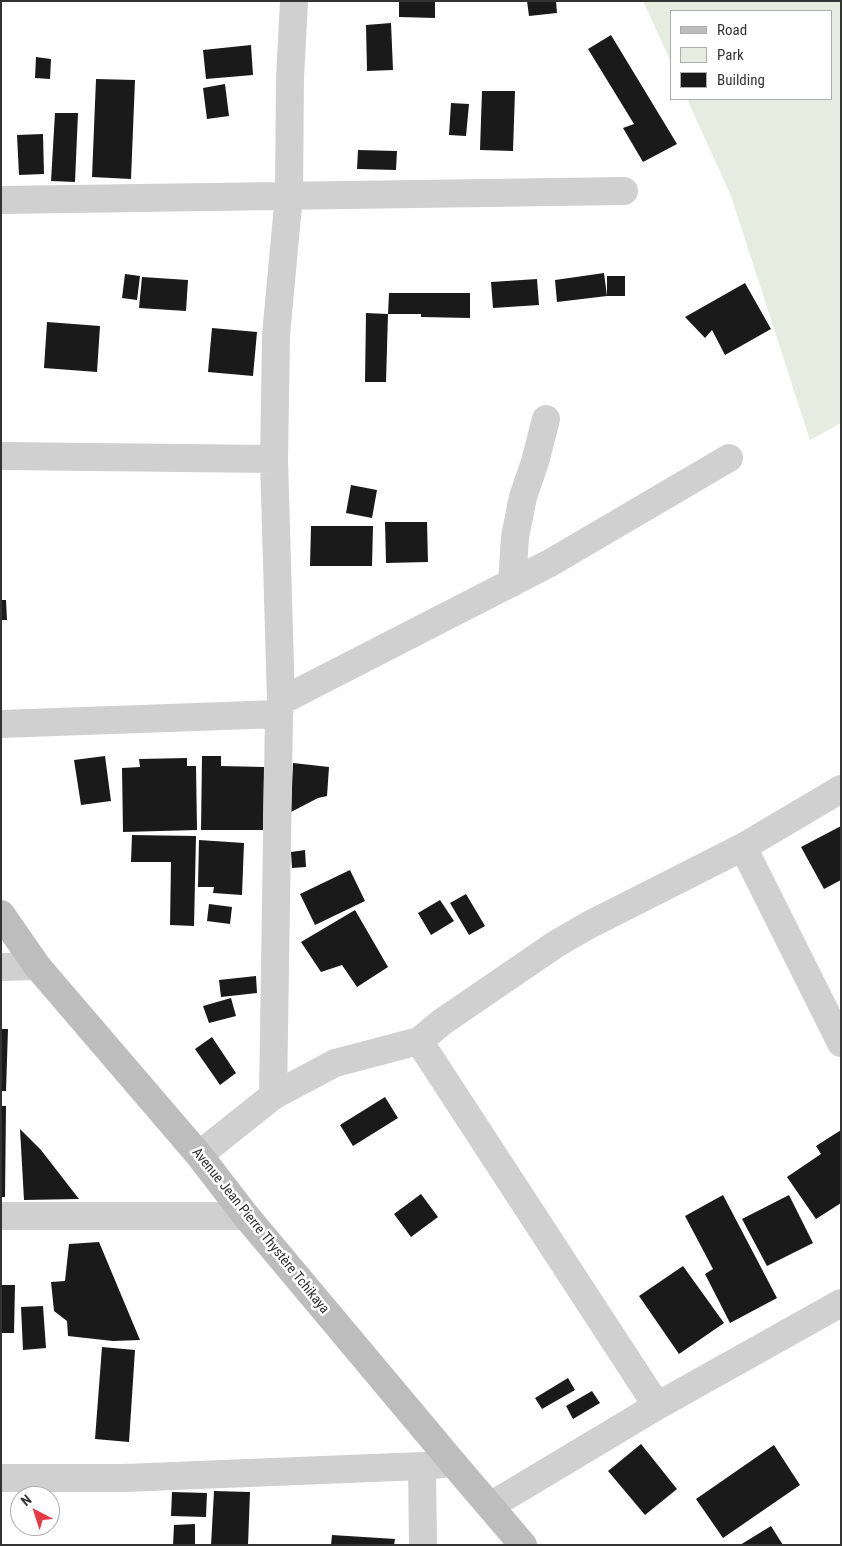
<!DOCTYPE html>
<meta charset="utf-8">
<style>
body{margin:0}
#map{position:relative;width:842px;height:1546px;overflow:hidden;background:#fff;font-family:"Roboto Condensed",sans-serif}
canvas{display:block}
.frame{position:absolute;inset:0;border:2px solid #333;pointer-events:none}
.legend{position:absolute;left:670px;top:10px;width:162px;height:90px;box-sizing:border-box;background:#fff;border:1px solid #adadad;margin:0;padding:6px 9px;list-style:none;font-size:15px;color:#333}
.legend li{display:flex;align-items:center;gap:10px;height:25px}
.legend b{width:25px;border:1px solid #adadad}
.north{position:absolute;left:10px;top:1486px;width:50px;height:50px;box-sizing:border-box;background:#fff;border:1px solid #adadad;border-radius:50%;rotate:320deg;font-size:14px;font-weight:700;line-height:20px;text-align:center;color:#333}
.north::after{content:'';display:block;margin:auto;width:18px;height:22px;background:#e63946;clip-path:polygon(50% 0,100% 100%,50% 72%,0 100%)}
</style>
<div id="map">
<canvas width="842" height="1546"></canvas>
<div class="frame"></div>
<ul class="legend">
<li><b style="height:6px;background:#bdbdbd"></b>Road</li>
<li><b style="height:14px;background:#e6ecdf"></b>Park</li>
<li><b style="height:14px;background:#1a1a1a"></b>Building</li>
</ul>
<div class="north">N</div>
</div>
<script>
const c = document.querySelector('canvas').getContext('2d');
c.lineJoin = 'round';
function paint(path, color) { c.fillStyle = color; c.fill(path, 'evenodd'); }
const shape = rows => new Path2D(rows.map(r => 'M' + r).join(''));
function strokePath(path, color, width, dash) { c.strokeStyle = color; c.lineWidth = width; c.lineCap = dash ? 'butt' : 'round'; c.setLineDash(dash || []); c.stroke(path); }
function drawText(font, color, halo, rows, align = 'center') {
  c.font = font + ' "Roboto Condensed",sans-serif'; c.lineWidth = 5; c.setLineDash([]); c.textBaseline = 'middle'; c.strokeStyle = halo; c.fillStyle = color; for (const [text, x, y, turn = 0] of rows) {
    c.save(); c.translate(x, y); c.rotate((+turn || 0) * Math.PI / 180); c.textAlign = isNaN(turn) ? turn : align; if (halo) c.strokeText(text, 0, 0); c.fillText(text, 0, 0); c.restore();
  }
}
paint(shape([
 [643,1,841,1,841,423,810,440,731,196,687,99,831,99,831,11,671,11,671,62]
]), '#e6ecdf');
paint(shape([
 [399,1,435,1,435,18,399,17],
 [527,1,556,1,557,13,529,16],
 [391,23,393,70,367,71,366,25],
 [611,35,677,144,643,162,623,128,634,124,588,49],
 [251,45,253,75,206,79,203,50],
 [36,57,51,59,50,79,35,78],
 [96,79,135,80,131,179,92,177],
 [225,84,229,116,207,119,203,88],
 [482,91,515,91,513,151,480,150],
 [451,103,469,104,466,136,449,135],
 [55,113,78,113,75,182,51,181],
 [43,134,44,174,19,175,17,135],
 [358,150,397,151,396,170,357,169],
 [604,273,607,296,557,302,555,280],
 [125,274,140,276,137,300,122,298],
 [607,276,625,276,625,296,607,296],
 [142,277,188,280,186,311,139,308],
 [537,279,539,305,493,308,491,282],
 [745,283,771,329,725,355,712,330,705,338,685,317],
 [389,293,470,293,470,318,421,317,421,314,388,314],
 [366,313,388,314,386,382,365,382],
 [47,322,100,326,97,372,44,368],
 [212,328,257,332,253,376,208,372],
 [351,485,377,490,372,518,346,513],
 [385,522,427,522,428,562,386,563],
 [311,526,373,526,372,566,310,566],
 [1,600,6,600,7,620,1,620],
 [105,756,111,801,81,805,74,760],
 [202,756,221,756,221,766,264,767,263,830,201,830],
 [187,758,187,766,196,766,197,830,123,832,122,768,140,767,139,759],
 [293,763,329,767,327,796,318,798,291,812],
 [841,826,841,880,824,889,801,847],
 [132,835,196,836,194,926,170,925,171,862,131,862],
 [199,840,244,843,242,895,213,893,214,887,198,887],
 [305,850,306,867,292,868,291,852],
 [350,870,365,901,315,925,300,894],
 [466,894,485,926,469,935,450,903],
 [440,900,454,921,431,935,418,913],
 [209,904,232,907,230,924,207,921],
 [355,910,388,967,357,987,342,965,321,972,301,942],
 [256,976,257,993,221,997,219,980],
 [231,998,236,1016,209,1023,203,1006],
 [1,1029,8,1029,6,1091,1,1091],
 [212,1037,236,1073,220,1085,195,1049],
 [385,1097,398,1118,353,1146,340,1125],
 [1,1106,6,1106,5,1197,1,1197],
 [20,1129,41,1150,79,1199,24,1200],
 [841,1130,841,1203,816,1219,787,1177,821,1154,816,1146],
 [421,1194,438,1217,411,1237,394,1214],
 [723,1195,777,1298,730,1323,705,1274,713,1269,685,1216],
 [789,1195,813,1243,767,1266,742,1219],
 [99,1242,140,1340,113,1341,68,1336,67,1321,54,1311,51,1282,65,1281,69,1244],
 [683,1266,724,1323,679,1354,639,1296],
 [1,1285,15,1285,14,1333,1,1333],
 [43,1306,46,1348,23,1350,21,1307],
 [102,1347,135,1350,129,1442,95,1439],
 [568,1378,575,1390,542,1409,535,1398],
 [592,1391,600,1403,573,1419,566,1406],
 [641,1444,677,1489,645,1515,608,1471],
 [774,1445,800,1485,723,1538,696,1499],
 [214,1491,250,1492,248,1545,211,1545],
 [172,1492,207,1493,206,1517,171,1516],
 [195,1524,195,1545,173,1545,174,1525],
 [771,1526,783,1545,740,1545],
 [332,1535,395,1539,394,1545,331,1545]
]), '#1a1a1a');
strokePath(shape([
 [1,200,624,191],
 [1,456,274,459],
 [512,583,515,537,523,497,535,462,546,419],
 [281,701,550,563,729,458],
 [1,724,279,714],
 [743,847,841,1043],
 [1,967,37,966],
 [419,1041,657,1406],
 [273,1096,279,714,281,701,274,459,276,335,289,195,290,78,294,1],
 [199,1155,273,1096,335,1063,419,1041,442,1022,556,944,587,926,743,847,841,789],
 [1,1216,246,1216],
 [422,1466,423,1545],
 [1,1478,124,1478,422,1466,453,1463],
 [490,1506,657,1406,841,1303]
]), '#d0d0d0', 28);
strokePath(shape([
 [1,914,37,966,199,1155,246,1216,453,1463,523,1545]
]), '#bdbdbd', 28);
drawText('14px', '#333', '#fff', [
 ["Avenue Jean Pierre Thystère Tchikaya",260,1231,51]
]);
</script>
